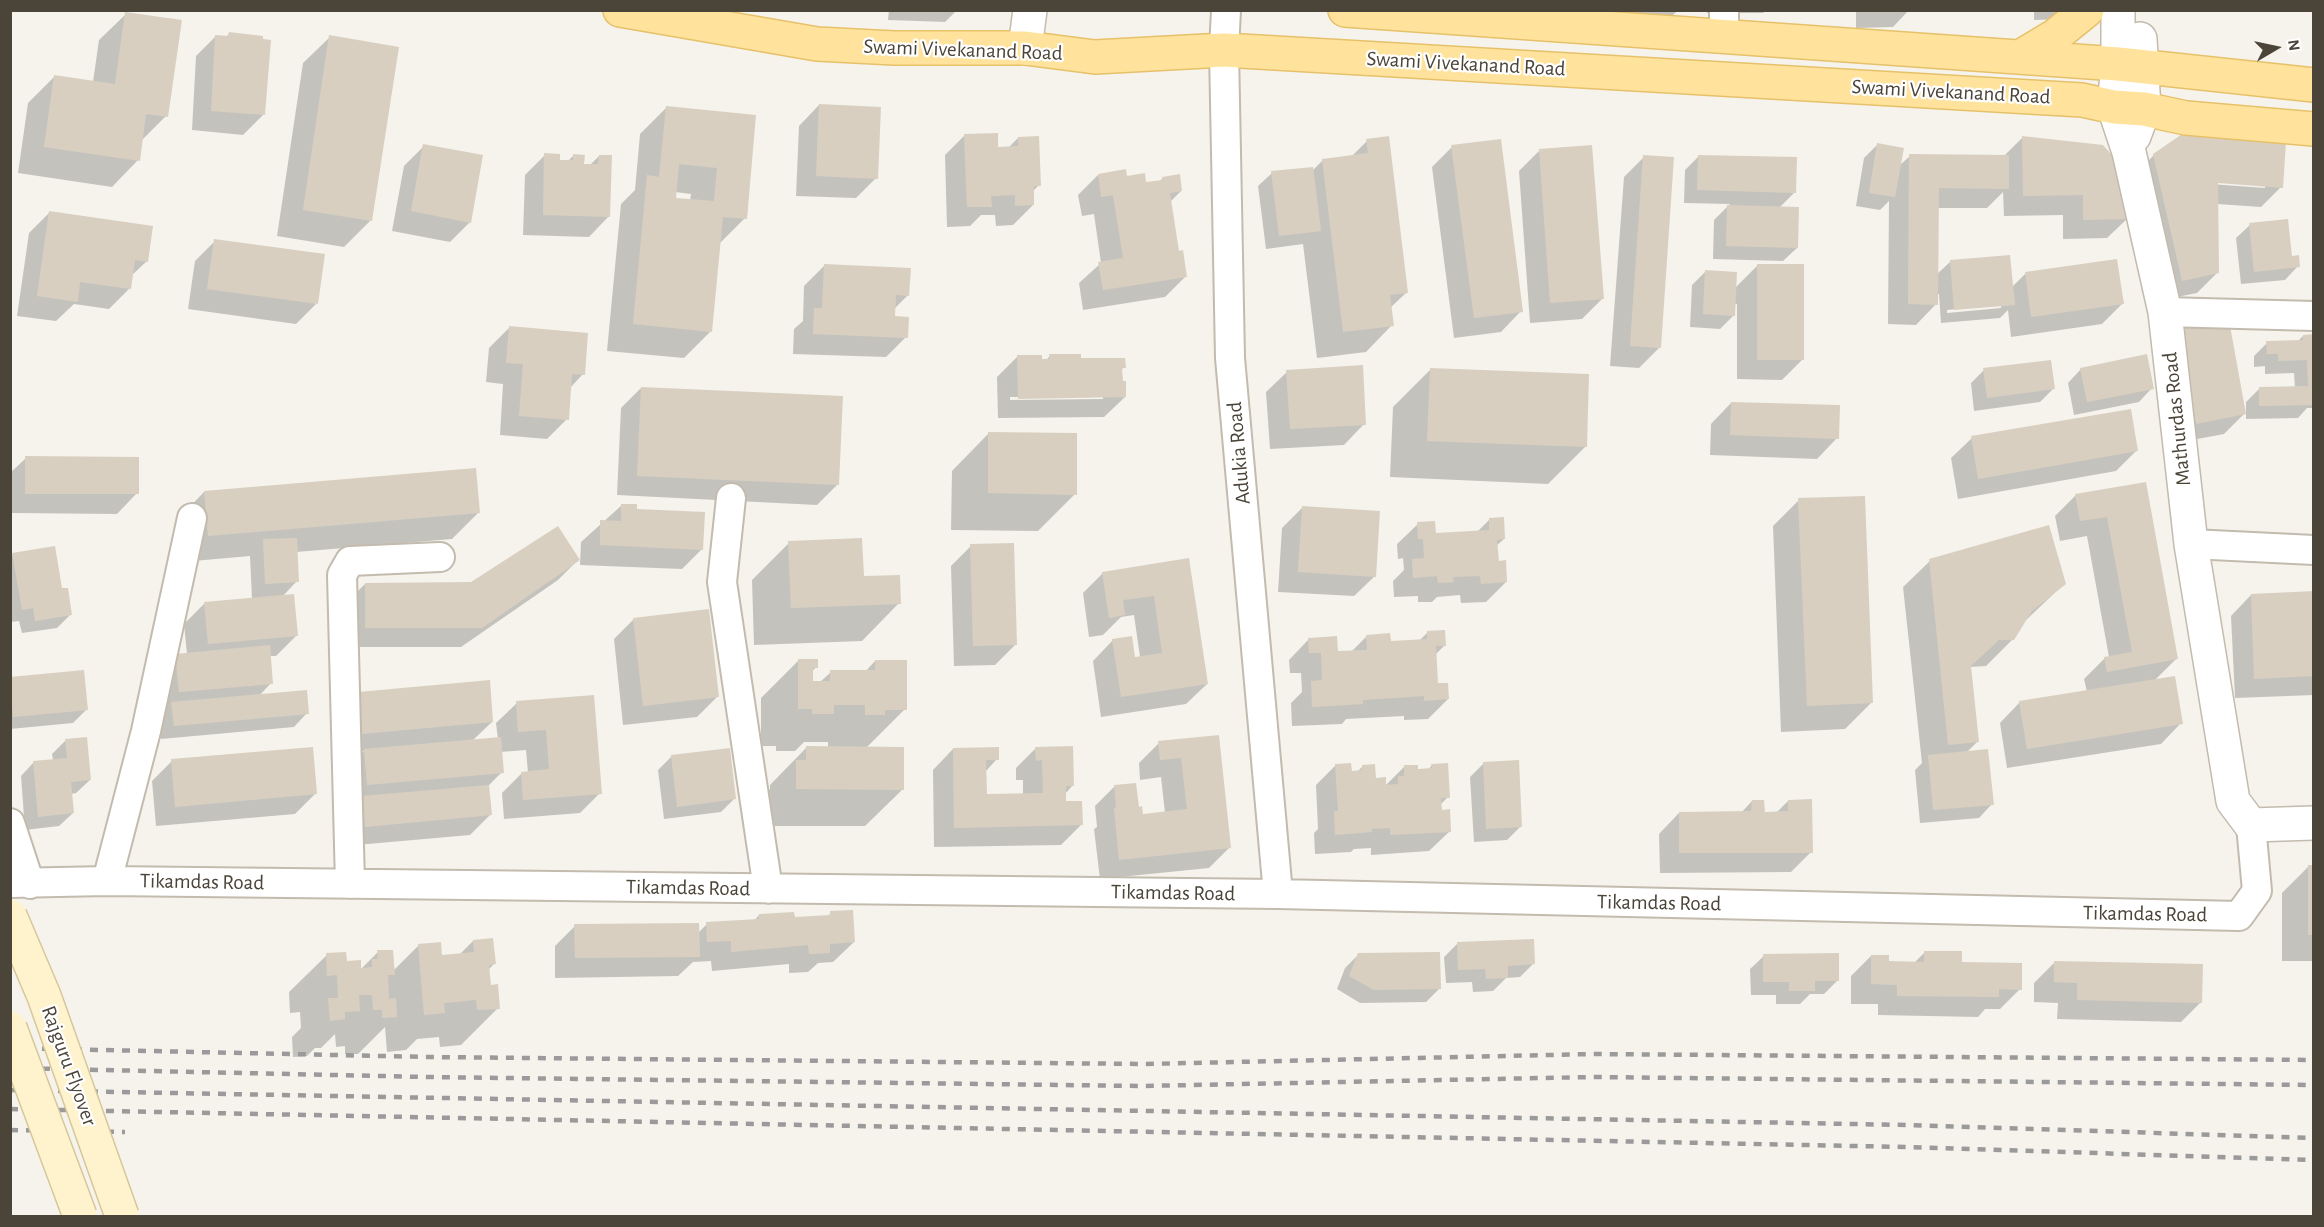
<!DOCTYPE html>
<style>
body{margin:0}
#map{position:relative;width:2324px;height:1227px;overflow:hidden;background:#f6f3ec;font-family:"Alegreya Sans",sans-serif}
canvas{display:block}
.frame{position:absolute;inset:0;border:12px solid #4b4439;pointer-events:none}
.north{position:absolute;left:2246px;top:18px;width:60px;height:60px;-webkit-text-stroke:4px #fff;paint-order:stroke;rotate:81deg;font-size:16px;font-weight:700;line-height:24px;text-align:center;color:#4b4439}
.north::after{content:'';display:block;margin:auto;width:21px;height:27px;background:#4b4439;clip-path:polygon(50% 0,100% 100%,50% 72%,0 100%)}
</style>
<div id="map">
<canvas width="2324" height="1227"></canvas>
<div class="frame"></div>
<div class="north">N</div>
</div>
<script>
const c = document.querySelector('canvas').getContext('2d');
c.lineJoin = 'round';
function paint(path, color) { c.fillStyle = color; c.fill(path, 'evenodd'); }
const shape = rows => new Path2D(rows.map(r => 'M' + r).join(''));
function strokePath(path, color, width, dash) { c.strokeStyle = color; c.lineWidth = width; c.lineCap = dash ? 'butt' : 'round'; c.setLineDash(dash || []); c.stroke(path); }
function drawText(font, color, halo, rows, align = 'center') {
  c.font = font + ' "Alegreya Sans",sans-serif'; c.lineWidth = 4.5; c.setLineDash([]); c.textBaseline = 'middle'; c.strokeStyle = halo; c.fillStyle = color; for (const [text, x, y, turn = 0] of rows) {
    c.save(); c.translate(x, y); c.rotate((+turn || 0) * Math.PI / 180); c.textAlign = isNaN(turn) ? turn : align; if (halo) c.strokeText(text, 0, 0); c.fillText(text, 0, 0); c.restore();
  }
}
paint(shape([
 [889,10,957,10,945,22,888,20],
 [1562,10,1678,10,1664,24],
 [1707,10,1766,10,1763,13,1707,13],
 [1856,10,1909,10,1893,27,1856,28],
 [2034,10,2076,10,2067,19,2034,20],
 [126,14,166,116,141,141,138,160,112,187,18,173,28,103,54,77,93,82,99,40],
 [229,34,263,115,243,135,192,130,196,56,216,36,226,37],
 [330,37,370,221,344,247,277,236,303,63],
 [819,105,876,178,856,198,796,196,799,126],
 [666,108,755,116,745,218,719,244,711,331,684,358,607,351,621,204,635,190,640,134],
 [675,192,691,194,690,201,674,199],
 [965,135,997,149,1008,148,1018,138,1039,185,1032,192,1033,205,1013,225,996,226,995,215,981,215,970,226,947,227,945,155],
 [2022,138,2128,218,2107,238,2063,239,2063,215,2004,216,2003,192,1987,208,1937,208,1936,275,1950,262,2012,287,2025,274,2122,304,2102,324,2011,337,2008,310,2000,318,1941,323,1939,294,1936,294,1936,304,1916,325,1888,324,1889,201,1880,210,1856,206,1864,158,1878,144,1899,166,1910,156,2004,156],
 [2001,305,2001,308,1947,313,1947,310],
 [1367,141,1406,293,1390,308,1392,325,1366,352,1317,358,1303,244,1266,249,1258,186,1272,173,1312,171,1323,160,1351,157],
 [424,146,470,222,450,242,392,231,404,166],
 [1452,147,1521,311,1501,332,1454,338,1432,167],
 [1539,151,1602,299,1582,319,1530,323,1519,171],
 [545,155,558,161,568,161,573,156,583,165,590,165,599,156,609,216,589,237,523,235,525,175],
 [2154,155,2281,187,2261,207,2217,204,2217,273,2197,293,2162,300,2133,176],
 [2211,181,2265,185,2265,188,2210,184],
 [1644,157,1659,348,1639,368,1610,366,1624,177],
 [1698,157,1795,192,1779,208,1797,248,1783,261,1713,259,1714,220,1730,204,1684,203,1685,170],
 [1098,175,1126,178,1145,184,1159,182,1163,178,1181,191,1170,202,1177,253,1185,277,1165,297,1083,310,1079,283,1101,263,1094,214,1082,216,1078,195],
 [49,213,147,261,131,276,129,289,109,309,74,304,56,321,17,316,29,233],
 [2250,225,2298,266,2285,280,2241,284,2236,238],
 [215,241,316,304,296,324,188,309,195,261],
 [824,266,908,295,894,309,894,318,906,337,886,357,793,354,794,329,803,321,804,286],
 [1757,266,1803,359,1782,380,1737,379,1737,304,1734,304,1734,315,1720,329,1690,327,1692,285,1705,272,1735,288],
 [509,328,583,374,570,388,567,419,547,439,500,435,503,384,486,382,489,348],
 [2303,336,2314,336,2314,408,2307,408,2298,418,2246,419,2246,402,2259,389,2295,388,2294,373,2265,374,2265,366,2254,367,2254,356,2267,343,2298,341],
 [2159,350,2244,414,2224,434,2176,443],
 [1018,356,1045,361,1050,356,1124,367,1121,370,1125,397,1104,417,998,418,997,377],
 [1103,396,1103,399,1010,400,1010,397],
 [2081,369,2152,388,2139,402,2074,415,2068,383],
 [1430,370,1586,446,1548,484,1390,477,1393,407],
 [1984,370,2053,389,2040,402,1974,411,1971,383],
 [1287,372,1364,424,1344,445,1270,449,1266,392],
 [641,388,837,485,817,505,617,495,621,408],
 [1731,403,1837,438,1817,459,1710,455,1711,424],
 [989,433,1075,494,1038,531,951,530,952,471],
 [1972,438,2136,451,2116,471,1958,499,1951,458],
 [26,458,137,493,117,514,10,513,10,473],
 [2145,483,2176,659,2154,681,2181,723,2161,744,2007,768,2000,723,2020,702,2087,692,2084,679,2105,658,2109,657,2087,536,2060,541,2055,516,2075,496],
 [204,492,479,512,452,539,296,552,297,581,282,597,297,635,276,656,269,656,271,683,259,696,307,713,294,727,161,739,159,717,176,655,187,654,184,624,204,604,252,599,250,556,182,562,178,519],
 [1799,500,1871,703,1845,729,1781,732,1773,526],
 [622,505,635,511,702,549,682,569,580,565,581,542],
 [1302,508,1375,576,1354,596,1278,592,1282,528],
 [1489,520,1504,539,1496,546,1497,562,1506,582,1486,602,1461,603,1460,595,1437,597,1432,602,1418,602,1418,596,1394,597,1393,581,1404,570,1403,558,1398,559,1397,544,1418,524,1434,535,1477,532],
 [789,543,863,578,899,603,862,641,754,645,752,580],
 [971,546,1015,645,995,665,954,666,951,566],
 [13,554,61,590,71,614,57,628,22,633,19,621,10,622,10,557],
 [578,560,558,580,461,647,345,647,345,604,365,584,471,584],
 [1188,560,1207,684,1186,704,1101,717,1093,661,1113,640,1134,658,1140,657,1134,615,1121,617,1103,635,1089,637,1083,593,1103,573],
 [1930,561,2064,584,2024,622,2013,639,1986,666,1970,667,1978,741,1966,753,1992,804,1979,818,1920,823,1915,770,1922,763,1903,587],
 [2314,593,2314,695,2235,698,2231,616,2251,595],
 [634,619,717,697,697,717,623,725,614,639],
 [1427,633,1445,645,1435,655,1436,685,1448,699,1428,719,1404,720,1404,716,1346,719,1342,724,1292,726,1291,703,1302,692,1301,673,1290,673,1289,660,1309,639,1337,653,1351,652,1367,636,1390,643,1419,641],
 [798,661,816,667,811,673,811,682,820,682,831,672,865,672,875,661,905,709,866,748,903,789,865,826,759,826,759,799,770,789,770,785,807,747,828,747,828,742,804,742,795,751,776,751,776,746,761,746,761,698],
 [10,678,86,710,73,723,10,729],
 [593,697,600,793,580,813,504,819,502,793,522,773,528,773,526,750,500,752,502,772,487,787,490,815,470,835,345,846,344,771,364,751,341,753,338,713,492,722,472,741,498,739,496,723,517,703],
 [1218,737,1229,848,1209,868,1100,879,1094,829,1097,827,1095,806,1115,786,1142,815,1165,813,1161,777,1140,780,1139,763,1159,743],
 [65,741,90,780,76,793,71,794,73,813,59,826,25,830,21,776,34,762,53,760,52,754],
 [1036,748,1073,785,1065,794,1065,802,1081,825,1061,845,934,847,933,770,953,749,997,759,985,772,985,796,1023,795,1023,780,1016,780,1016,768],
 [672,756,735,798,721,812,664,819,658,770],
 [172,761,315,794,295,814,156,826,152,781],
 [1484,763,1520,827,1507,840,1474,842,1470,777],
 [1336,765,1350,772,1357,772,1363,766,1375,779,1385,786,1404,767,1417,770,1428,770,1432,765,1448,797,1440,805,1450,831,1429,851,1371,855,1371,848,1354,849,1351,852,1315,854,1314,833,1318,829,1316,785],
 [1752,801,1763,813,1776,813,1788,801,1811,852,1791,872,1660,873,1659,834,1679,813,1741,813],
 [2308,867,2314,867,2314,961,2282,961,2282,893],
 [831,913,854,942,833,962,818,963,808,972,789,973,789,964,712,971,711,961,693,962,678,976,555,978,555,946,575,926,698,933,707,924,754,921,759,915,793,919,827,917],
 [473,941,494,964,488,970,489,987,498,1008,461,1045,440,1047,439,1037,417,1039,406,1050,387,1052,385,1027,358,1054,345,1054,345,1046,336,1047,335,1034,321,1048,315,1048,307,1056,293,1057,292,1037,301,1028,300,1012,290,1013,289,992,327,955,360,970,378,952,393,971,418,946,440,956,460,954],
 [1458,943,1533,964,1520,977,1506,978,1493,991,1473,992,1472,982,1446,983,1444,957],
 [1925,952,1960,963,2020,989,2000,1009,1985,1009,1978,1017,1878,1015,1878,1004,1851,1004,1851,976,1871,956,1888,962,1914,963],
 [1359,954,1439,989,1426,1002,1360,1003,1337,989,1345,968],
 [1764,956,1838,980,1824,994,1810,994,1800,1004,1776,1004,1776,995,1751,995,1750,969],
 [2055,962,2201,1002,2181,1022,2057,1019,2058,1003,2034,1002,2034,983]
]), '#0003');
paint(shape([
 [125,12,182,20,168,117,146,114,140,161,44,147,54,75,115,84],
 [229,32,263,36,263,39,271,40,265,115,211,111,215,35,228,36],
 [329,35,399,47,372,221,303,210],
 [819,104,881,107,878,179,816,176],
 [666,106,756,115,747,219,723,217,712,332,633,324,647,175,659,177],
 [679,164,717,168,714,201,676,198],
 [2188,130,2286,142,2283,188,2218,183,2219,273,2182,281,2153,154],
 [998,133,998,147,1018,146,1018,137,1039,136,1041,186,1034,186,1034,205,1015,206,1015,195,991,196,992,207,967,207,964,134],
 [1389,136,1408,293,1390,295,1394,326,1343,332,1322,159,1368,153,1366,139],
 [2022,136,2103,145,2127,172,2129,219,2083,220,2083,195,2023,196],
 [1501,139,1523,312,1474,318,1451,145],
 [1877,143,1904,148,1895,197,1869,193],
 [423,144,483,155,471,223,411,211],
 [1592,145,1604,299,1550,303,1539,149],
 [544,153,560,154,560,160,573,160,573,154,585,155,584,164,598,164,599,155,612,155,610,217,543,215],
 [1909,154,2009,155,2009,189,1939,188,1938,305,1908,304],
 [1643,155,1674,157,1661,348,1630,346],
 [1698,155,1797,157,1796,193,1697,190],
 [1313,167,1321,231,1279,236,1271,171],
 [1126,169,1127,176,1145,173,1146,182,1163,180,1162,177,1180,174,1182,191,1170,193,1179,251,1183,250,1187,277,1103,290,1098,262,1123,258,1113,195,1101,197,1098,174],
 [1727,205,1799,207,1798,248,1726,246],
 [49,211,153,226,148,262,135,260,131,289,80,282,78,302,37,296],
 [2288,219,2292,256,2299,255,2300,267,2254,272,2249,223],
 [214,239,325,254,318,304,207,289],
 [2010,255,2015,305,1954,310,1950,260],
 [2117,259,2124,304,2031,317,2025,272],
 [824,264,911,268,909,296,896,295,895,316,909,317,908,338,813,334,814,308,822,308],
 [1757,264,1804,264,1804,360,1757,360],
 [1705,270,1737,272,1735,316,1703,314],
 [2229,320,2246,414,2196,424,2179,329],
 [509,326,588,333,585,375,572,374,569,420,519,416,523,364,506,363],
 [2314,334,2313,405,2259,406,2259,387,2308,386,2307,360,2278,361,2278,354,2267,354,2266,341,2303,340,2303,335],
 [1049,354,1081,354,1081,358,1125,358,1126,368,1122,368,1123,381,1126,381,1126,397,1018,399,1017,355,1042,355,1042,359,1050,359],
 [2147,354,2154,389,2087,402,2080,368],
 [2051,360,2055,389,1987,398,1983,368],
 [1363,365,1366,425,1290,429,1286,370],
 [1430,368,1589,374,1587,447,1427,441],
 [641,387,843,396,839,485,637,476],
 [1731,402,1840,405,1839,439,1730,435],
 [2131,409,2138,451,1978,479,1971,436],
 [988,432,1077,433,1077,495,988,493],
 [25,456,139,457,139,494,25,494],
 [476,468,480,513,208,536,204,491],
 [2146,482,2178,659,2107,672,2104,657,2132,652,2107,517,2080,521,2075,494],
 [1865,496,1873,703,1807,706,1798,498],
 [621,504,637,504,637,509,705,512,703,550,600,545,600,520,621,521],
 [1302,506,1380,511,1376,577,1298,572],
 [1504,517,1505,539,1497,540,1499,561,1506,560,1507,582,1481,584,1480,576,1453,577,1454,582,1438,583,1437,576,1413,578,1412,559,1424,558,1423,539,1418,539,1417,522,1435,521,1436,533,1489,530,1489,518],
 [2049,525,2066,584,2032,611,2014,640,1999,640,1971,666,1979,742,1948,745,1929,559],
 [558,526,580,560,482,628,365,628,365,583,471,582],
 [297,538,299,582,265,584,263,539],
 [862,538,864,576,900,575,901,604,791,608,788,541],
 [1014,543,1017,645,973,646,970,544],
 [55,546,62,588,68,588,72,615,35,621,33,608,22,610,12,553],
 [1189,558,1208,684,1121,697,1112,639,1132,636,1135,657,1162,653,1154,596,1123,600,1125,615,1109,618,1102,572],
 [2314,591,2314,676,2254,679,2251,594],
 [294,594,298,636,208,644,204,602],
 [709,609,719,697,643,706,633,618],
 [1445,630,1446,646,1436,646,1438,683,1448,683,1449,699,1424,701,1424,696,1363,700,1363,704,1312,707,1311,681,1322,680,1321,653,1309,653,1308,638,1337,636,1338,651,1367,650,1366,635,1390,633,1391,641,1427,639,1427,631],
 [270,645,273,684,179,692,175,654],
 [798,659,818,659,818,668,813,668,813,681,830,681,830,670,875,670,875,660,907,660,907,710,885,710,885,715,865,715,865,705,834,705,834,714,812,714,812,709,798,709],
 [84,670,88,710,13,717,10,677],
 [2175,676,2183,724,2027,749,2019,701],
 [490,680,493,722,361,734,358,692],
 [307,690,309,714,174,726,171,702],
 [594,695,602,794,523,800,521,772,549,769,546,730,518,732,516,701],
 [1219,735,1231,848,1119,860,1114,808,1116,807,1114,785,1136,783,1139,807,1142,806,1143,814,1187,809,1181,758,1160,760,1158,741],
 [87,737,91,780,71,782,74,813,38,817,33,761,67,758,65,739],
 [501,737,504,773,367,785,364,749],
 [806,746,904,747,904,790,796,789,796,760,806,760],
 [1073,746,1074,786,1066,786,1066,801,1082,801,1083,825,954,828,953,748,999,747,999,760,986,760,987,794,1043,793,1042,760,1036,761,1035,747],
 [313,747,317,794,175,807,171,759],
 [730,748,736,799,677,807,671,755],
 [1988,749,1994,805,1933,810,1928,755],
 [1519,760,1522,827,1486,829,1483,762],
 [1351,763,1352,771,1362,770,1362,765,1375,764,1376,778,1386,777,1386,785,1398,784,1398,776,1404,776,1404,765,1418,765,1418,769,1432,768,1431,764,1448,763,1450,798,1441,798,1442,810,1450,809,1451,832,1390,835,1390,828,1372,829,1372,832,1335,835,1334,811,1338,811,1335,764],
 [489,785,492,815,365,827,362,796],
 [1812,799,1813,853,1679,853,1679,812,1751,811,1752,800,1764,800,1765,812,1788,811,1788,800],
 [2308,865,2314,865,2314,935,2308,935],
 [853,910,855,942,830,944,830,953,809,954,808,945,731,952,731,941,707,942,706,922,759,919,759,914,794,912,795,917,830,915,830,911],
 [699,923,700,957,575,958,574,924],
 [493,938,496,964,489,965,491,985,498,984,500,1009,477,1010,476,1000,444,1003,445,1013,424,1015,418,944,441,942,442,955,474,952,473,940],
 [1534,939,1535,964,1508,966,1508,978,1486,979,1485,969,1458,970,1457,942],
 [377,950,393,950,395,975,388,975,389,999,396,998,397,1017,382,1018,382,1010,373,1010,372,995,359,995,360,1011,345,1012,345,1019,330,1021,328,998,338,998,337,975,327,976,326,953,346,952,347,961,361,960,361,968,372,967,372,959,378,959],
 [1924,951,1962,951,1962,962,2022,963,2022,990,1999,989,1999,997,1897,996,1897,985,1871,984,1871,955,1889,955,1889,961,1924,962],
 [1440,952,1441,989,1374,990,1349,976,1358,953],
 [1839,953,1839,981,1815,981,1815,991,1789,991,1789,982,1763,982,1763,954],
 [2054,961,2203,964,2202,1003,2077,1000,2077,983,2054,982]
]), '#d8cfc1');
const minor = shape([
 [1226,10,1224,50,1230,358,1278,894],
 [1724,36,1724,10],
 [2165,312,2314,316],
 [731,498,722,582,768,889],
 [2191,544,2314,550],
 [10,823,30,884],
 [107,881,146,731,192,518],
 [10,883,107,881,1278,894,2239,916,2257,891,2251,825],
 [350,884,342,575,350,561,440,557]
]);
const tertiary = shape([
 [2118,10,2118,64,2114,107,2129,152,2165,312,2191,544,2233,801,2251,825,2314,823],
 [1025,48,1030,10],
 [2134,136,2144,109,2140,39]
]);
const primary = shape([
 [620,10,817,44,894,48,1025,48,1095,57,1224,50,2082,100,2114,107,2144,109,2186,118,2314,129],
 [1345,10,2118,64,2314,85],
 [2020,57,2055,36,2087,10]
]);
strokePath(minor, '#c2bbae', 32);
strokePath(tertiary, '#c2bbae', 36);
strokePath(primary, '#e6c16a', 36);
strokePath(minor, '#fff', 28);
strokePath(tertiary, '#fff', 33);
strokePath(primary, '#ffe39c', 33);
strokePath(shape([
 [10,1048,428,1057,1145,1064,1594,1054,2314,1060],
 [10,1068,427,1077,1143,1086,1593,1077,2314,1085],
 [10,1090,1907,1125,2314,1138],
 [10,1109,1905,1147,2314,1160],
 [10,1130,125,1132]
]), '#9a9a9a', 4.5, [8, 8]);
const secondaryBridge = shape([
 [10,916,44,996,122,1216],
 [10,1028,80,1216]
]);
strokePath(secondaryBridge, '#d6c79b', 36, []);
strokePath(secondaryBridge, '#fff3cd', 33);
drawText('21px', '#4b4439', '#fff', [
 ["Swami Vivekanand Road",963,50,2],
 ["Swami Vivekanand Road",1466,64,3],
 ["Swami Vivekanand Road",1951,92,3],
 ["Mathurdas Road",2177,419,-96],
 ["Adukia Road",1239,453,-95],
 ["Tikamdas Road",202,882,1],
 ["Tikamdas Road",688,888,1],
 ["Tikamdas Road",1173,893,1],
 ["Tikamdas Road",1659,903,1],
 ["Tikamdas Road",2145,914,1],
 ["Rajguru Flyover",69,1066,70]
]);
</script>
